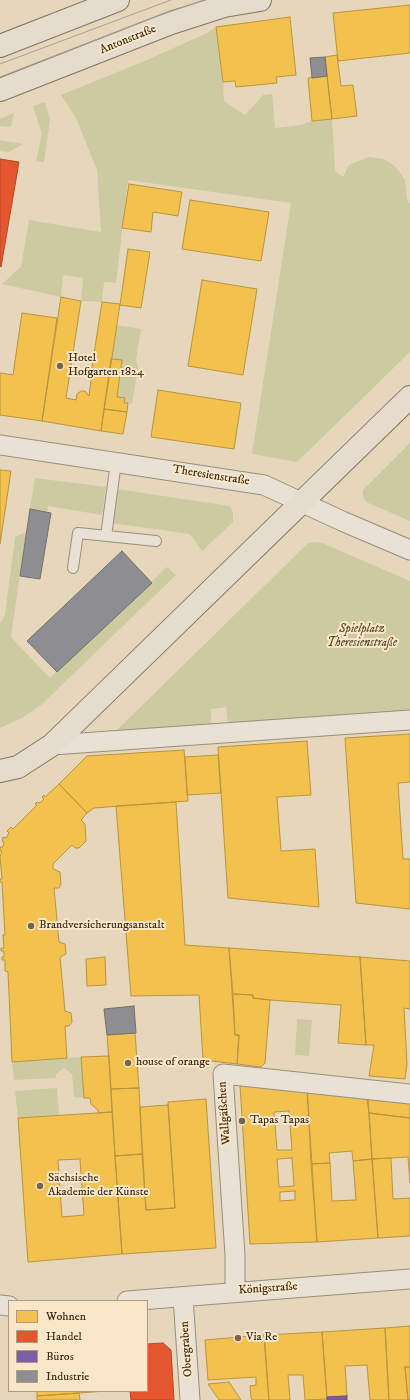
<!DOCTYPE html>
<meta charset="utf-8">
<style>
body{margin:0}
#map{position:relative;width:410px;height:1400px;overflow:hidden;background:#e6d6bc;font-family:"IM FELL DW Pica",serif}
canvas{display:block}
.legend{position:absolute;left:8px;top:1300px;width:140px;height:92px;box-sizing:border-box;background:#fae6c8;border:1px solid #ad9a7f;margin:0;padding:5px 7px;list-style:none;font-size:12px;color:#3a2811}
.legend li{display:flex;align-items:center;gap:8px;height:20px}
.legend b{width:20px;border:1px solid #ad9a7f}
</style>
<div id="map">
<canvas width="410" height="1400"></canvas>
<ul class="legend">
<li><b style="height:11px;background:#f2c14e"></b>Wohnen</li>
<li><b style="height:11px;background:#e4572e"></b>Handel</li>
<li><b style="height:11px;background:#7b5ea7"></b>Büros</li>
<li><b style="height:11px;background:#8d8d92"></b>Industrie</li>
</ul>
</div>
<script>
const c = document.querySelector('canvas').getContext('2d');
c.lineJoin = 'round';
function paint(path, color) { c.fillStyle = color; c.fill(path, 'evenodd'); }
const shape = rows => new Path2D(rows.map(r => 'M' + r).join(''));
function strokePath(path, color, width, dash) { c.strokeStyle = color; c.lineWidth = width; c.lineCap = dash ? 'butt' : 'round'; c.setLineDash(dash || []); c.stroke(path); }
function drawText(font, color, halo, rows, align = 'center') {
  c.font = font + ' "IM FELL DW Pica",serif'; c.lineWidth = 4; c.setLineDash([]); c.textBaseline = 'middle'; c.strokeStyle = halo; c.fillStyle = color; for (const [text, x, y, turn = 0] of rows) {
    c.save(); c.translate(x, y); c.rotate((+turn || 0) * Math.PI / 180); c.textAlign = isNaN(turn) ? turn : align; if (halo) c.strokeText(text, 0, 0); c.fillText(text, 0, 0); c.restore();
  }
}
paint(shape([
 [216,27,223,82,224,101,245,115,263,95,272,94,275,128,300,125,312,121,332,119,335,171,343,177,349,165,369,157,384,159,395,166,405,180,407,199,410,204,410,352,297,462,252,454,291,203,128,180,116,283,104,282,102,302,81,301,83,278,63,275,61,297,2,284,21,267,29,220,101,232,97,170,76,118,61,95,147,60,207,33],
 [45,102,50,120,44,162,36,161,42,134,33,106],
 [14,113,11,127,0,126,0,119],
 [0,140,23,144,9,152,0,151],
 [117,325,141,329,136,360,138,368,132,404,124,403,125,398,117,397,122,360,111,359],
 [410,443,410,521,366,502,363,497,363,490],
 [35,478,106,487,102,515,48,506,47,512,30,509],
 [117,489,230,506,233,512,233,522,202,551,190,534,112,523],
 [26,532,11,637,50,678,167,567,176,575,41,705,22,718,0,728,0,624,5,615,15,537],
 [314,542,322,543,410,581,410,711,228,725,226,707,211,709,211,726,115,732,308,543],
 [297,1019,312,1020,309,1056,295,1055],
 [81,1057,84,1098,74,1097,72,1074,64,1068,56,1074,56,1078,14,1080,12,1062],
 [57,1088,59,1115,18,1118,15,1091]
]), '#cdcaa2');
const homes = shape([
 [410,5,410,53,338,61,333,13,410,5],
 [290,17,296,75,276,77,277,83,236,87,235,81,223,82,216,27,290,17],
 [337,55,341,86,353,85,357,116,332,119,325,57,337,55],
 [327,76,332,119,312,121,308,78,327,76],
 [129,184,182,192,178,216,153,212,151,232,122,228,129,184],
 [190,200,269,212,261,261,182,249,190,200],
 [128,249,150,252,141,308,120,305,128,249],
 [202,280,257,289,243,375,188,366,202,280],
 [61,297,81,301,66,398,76,400,77,394,81,391,85,391,89,396,92,373,91,373,102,302,120,304,101,431,42,421,61,297],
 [22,313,57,318,42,421,0,415,0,373,13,375,22,313],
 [111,359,122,360,117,397,125,398,124,403,128,403,127,412,104,409,111,359],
 [158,390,241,403,234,449,151,437,158,390],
 [104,409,127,412,123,434,101,431,104,409],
 [0,470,11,471,0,544,0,470],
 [410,734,410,782,398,783,403,859,410,859,410,909,356,903,345,738,410,734],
 [307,741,311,795,277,797,281,851,315,849,319,907,228,898,218,747,307,741],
 [184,750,188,801,94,808,87,813,59,784,87,756,184,750],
 [218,755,221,793,187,795,185,757,218,755],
 [59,784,87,813,81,820,85,824,86,841,79,848,75,848,72,845,53,864,53,869,60,872,61,884,59,888,54,888,59,942,65,944,66,954,60,957,65,1011,71,1013,72,1022,69,1026,65,1026,67,1058,12,1062,8,972,5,971,5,960,2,960,2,957,4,957,4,951,1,951,1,948,4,948,3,935,5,935,2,882,0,882,0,879,2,879,0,857,2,851,0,851,0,847,3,847,4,842,2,841,3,837,6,838,9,833,7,831,11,827,13,829,37,805,35,804,37,802,39,803,41,802,44,799,42,797,44,795,45,797,59,784],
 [176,802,185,945,229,948,235,1035,239,1035,237,1064,203,1060,199,995,131,996,116,806,176,802],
 [229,948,360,957,366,1045,338,1043,341,1005,270,1000,253,998,253,995,233,994,229,948],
 [105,957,106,985,87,986,86,959,105,957],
 [360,957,410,961,410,1009,404,1008,407,1064,405,1079,369,1076,374,1045,366,1045,360,957],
 [233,994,253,995,253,998,270,1000,265,1063,261,1067,237,1064,239,1035,235,1035,233,994],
 [135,1033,139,1088,111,1089,107,1035,135,1033],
 [109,1056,112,1112,98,1113,98,1110,91,1104,90,1098,84,1098,81,1057,109,1056],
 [240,1085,307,1087,317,1242,250,1244,240,1085],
 [289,1111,292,1150,277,1150,274,1112,289,1111],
 [292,1158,294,1186,279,1187,277,1159,292,1158],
 [295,1191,295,1200,280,1201,280,1192,295,1191],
 [307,1087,368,1099,372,1159,353,1161,352,1151,329,1153,330,1163,311,1164,307,1087],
 [139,1088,142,1154,115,1156,111,1089,139,1088],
 [206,1099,216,1248,122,1254,115,1156,142,1154,146,1210,175,1208,168,1102,206,1099],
 [367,1099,410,1101,410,1118,369,1113,367,1099],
 [168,1105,175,1208,146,1210,140,1107,168,1105],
 [112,1112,122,1254,28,1262,18,1118,112,1112],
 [80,1159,84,1215,62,1217,58,1160,80,1159],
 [369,1113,410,1118,410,1183,408,1157,372,1159,369,1113],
 [391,1158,393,1199,410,1198,410,1236,378,1238,372,1159,391,1158],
 [372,1159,378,1238,317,1242,311,1164,330,1163,332,1201,356,1200,353,1161,372,1159],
 [410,1326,410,1367,405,1367,408,1400,389,1400,385,1328,410,1326],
 [385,1328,389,1400,370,1400,367,1365,345,1366,347,1396,327,1397,322,1332,385,1328],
 [322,1332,327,1399,305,1400,303,1375,288,1375,290,1400,269,1400,264,1335,322,1332],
 [264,1335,269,1400,252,1400,251,1398,250,1386,256,1385,256,1377,208,1380,205,1340,264,1335],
 [405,1367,410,1367,410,1400,408,1400,405,1367],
 [229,1382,241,1400,219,1400,208,1384,229,1382],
 [37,1391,106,1391,37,1396,37,1391],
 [79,1393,80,1400,37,1400,37,1396,79,1393]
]);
paint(homes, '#f2c14e');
strokePath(homes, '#bb933c', 1);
const shops = shape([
 [0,159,19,162,1,267,0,266,0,159],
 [163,1343,171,1350,174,1400,131,1400,130,1391,147,1391,147,1344,163,1343]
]);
paint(shops, '#e4572e');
strokePath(shops, '#b14925', 1);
const offices = shape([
 [347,1396,347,1400,327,1400,327,1397,347,1396]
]);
paint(offices, '#7b5ea7');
strokePath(offices, '#684e7a', 1);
const industry = shape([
 [325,57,327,76,312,78,310,58,325,57],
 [30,509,51,513,40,579,20,576,30,509],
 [122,551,152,583,57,672,27,641,122,551],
 [134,1006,136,1033,107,1035,104,1009,134,1006]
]);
paint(industry, '#8d8d92');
strokePath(industry, '#746f6b', 1);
const service = shape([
 [106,536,116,462],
 [73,568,78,533,156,541]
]);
const minor = shape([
 [0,445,264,485,342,521,410,550],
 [52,745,410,720],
 [235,1292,235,1255,223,1074,410,1094],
 [183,1297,190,1400],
 [127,1301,410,1279],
 [0,1305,9,1306]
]);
const primary = shape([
 [0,46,118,0],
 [0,90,171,23,224,6,260,0],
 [0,771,18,767,52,745,410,397]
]);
strokePath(service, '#998d7c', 12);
strokePath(minor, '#998d7c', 21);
strokePath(primary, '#807565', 24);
strokePath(service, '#e9e1d4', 10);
strokePath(minor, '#e9e1d4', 19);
strokePath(primary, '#e5dccd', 22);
strokePath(shape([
 [0,64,171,0],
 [0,77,152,18,204,0]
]), '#a9a095', 1);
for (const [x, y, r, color] of [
 [60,366,4,"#76654d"],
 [31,926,4,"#76654d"],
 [128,1063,4,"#76654d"],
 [242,1121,4,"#76654d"],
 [40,1186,4,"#76654d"],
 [238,1338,4,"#76654d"]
]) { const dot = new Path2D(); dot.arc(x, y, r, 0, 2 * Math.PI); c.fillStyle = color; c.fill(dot); strokePath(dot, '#fae6c8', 1.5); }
drawText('12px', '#3a2811', '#fae6c8', [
 ["Antonstraße",128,40,-22],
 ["Theresienstraße",211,476,9],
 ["Wallgäßchen",225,1113,-94],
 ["Königstraße",268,1289,-4],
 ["Obergraben",187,1349,-94]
]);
drawText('12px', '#3a2811', '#fae6c8', [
 ["Hotel",68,359],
 ["Hofgarten 1824",68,373],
 ["Brandversicherungsanstalt",39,926],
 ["house of orange",136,1063],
 ["Tapas Tapas",250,1121],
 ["Sächsische",48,1179],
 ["Akademie der Künste",48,1193],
 ["Via Re",246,1338]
], 'left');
drawText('italic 12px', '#5a4e30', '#fae6c8', [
 ["Spielplatz",362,630],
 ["Theresienstraße",362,644]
]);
</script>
